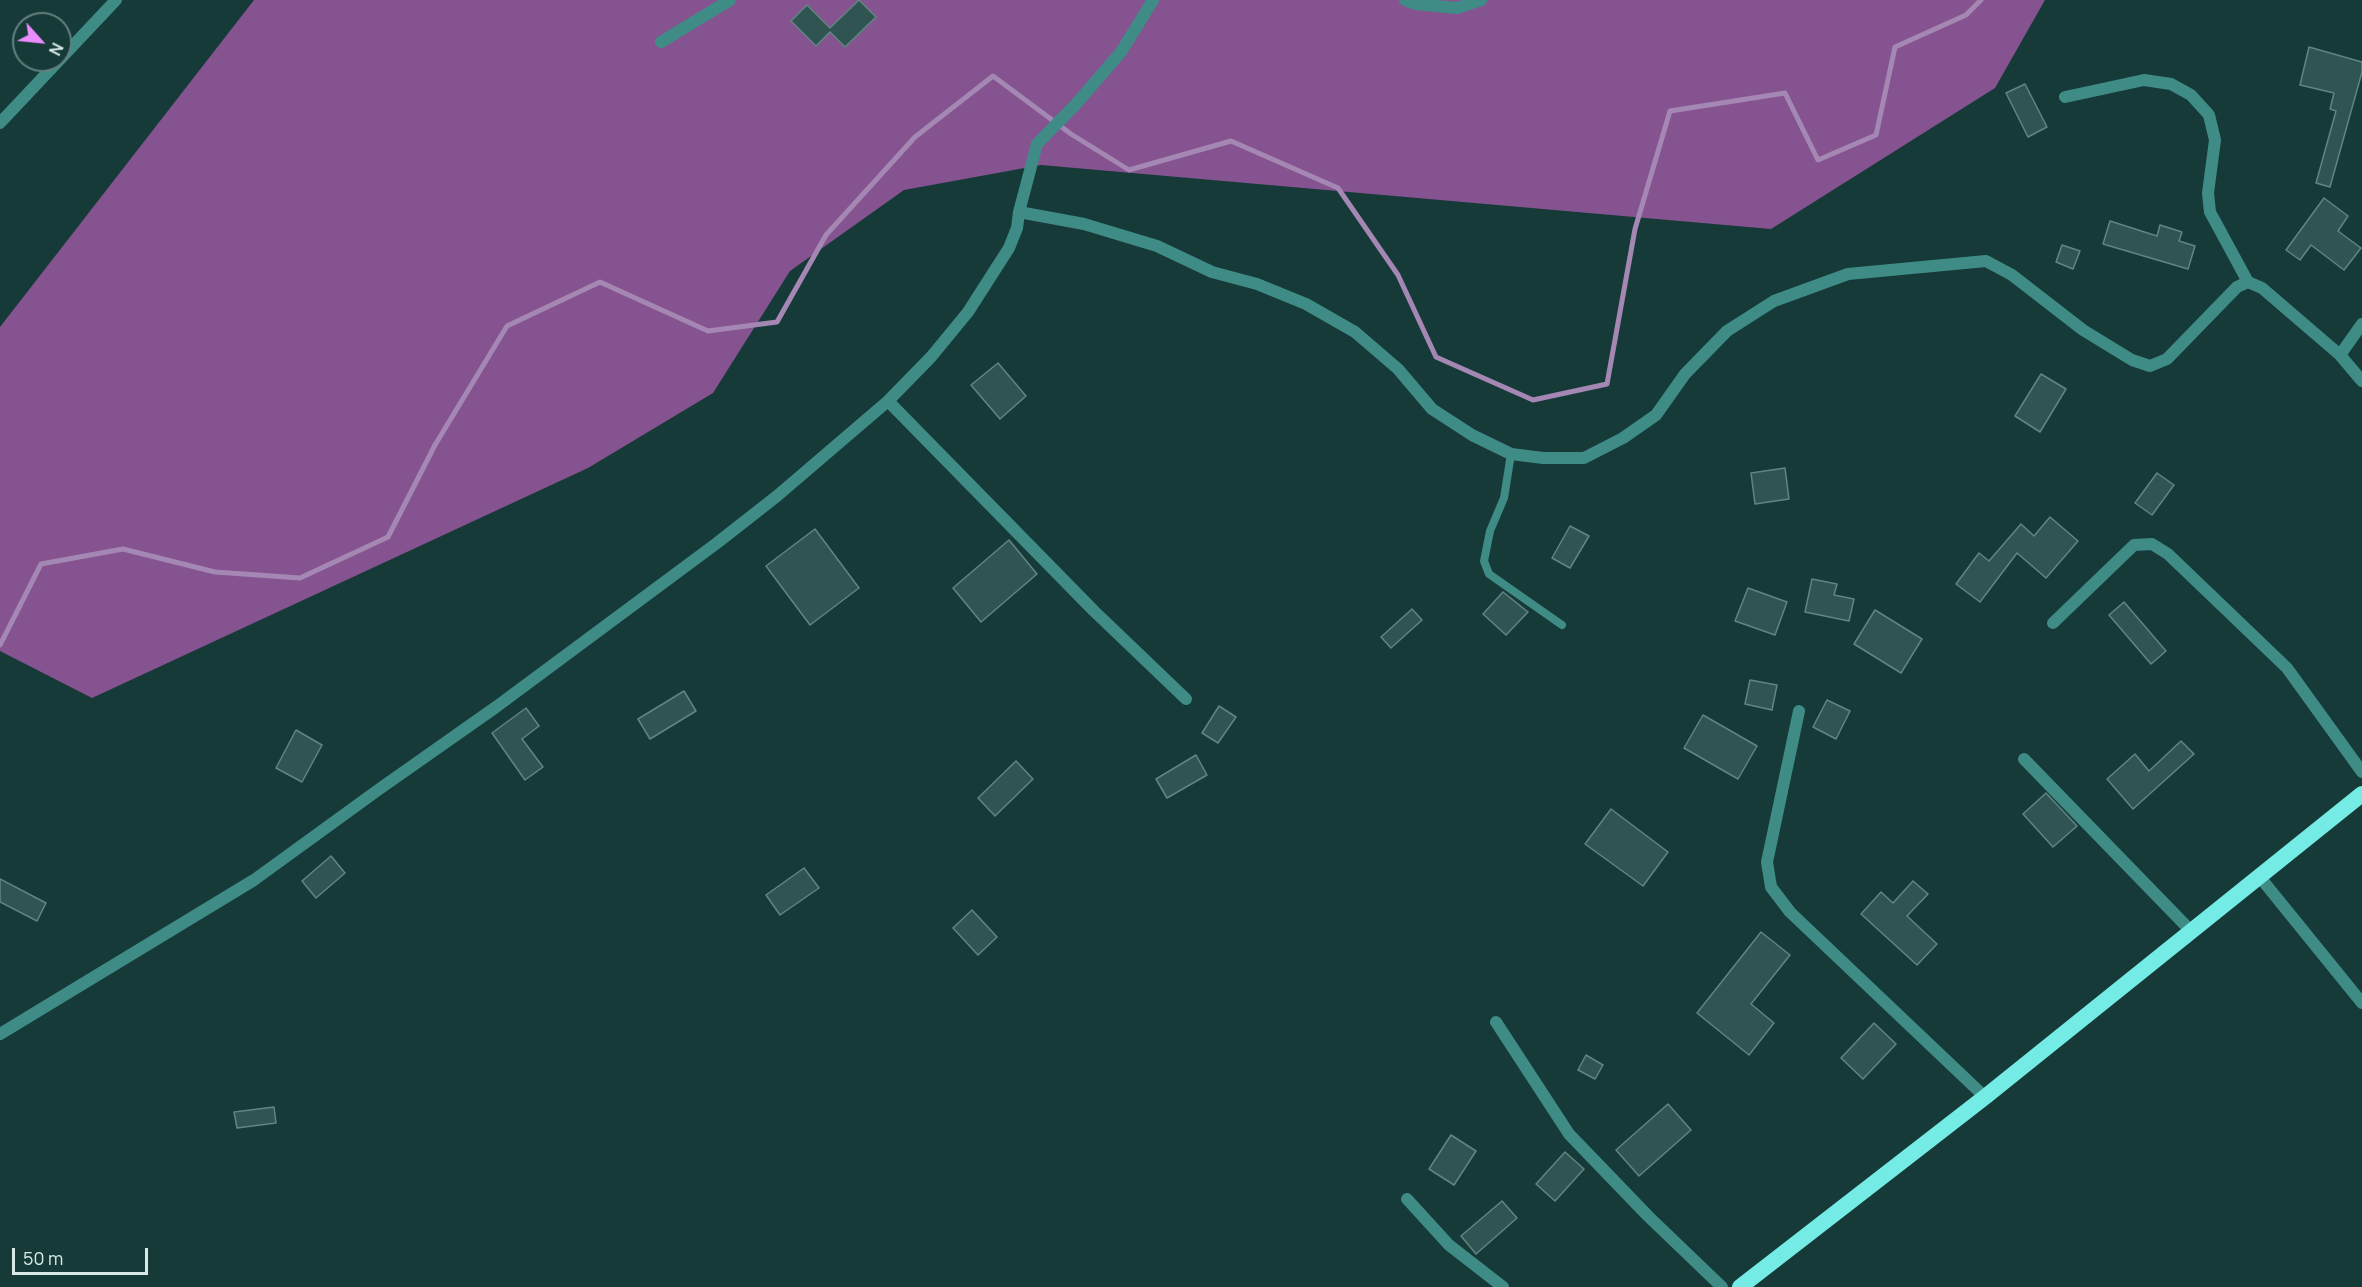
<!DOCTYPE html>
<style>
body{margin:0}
#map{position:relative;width:2362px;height:1287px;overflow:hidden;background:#163a38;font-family:Manrope,sans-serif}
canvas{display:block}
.north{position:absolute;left:12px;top:12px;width:60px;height:60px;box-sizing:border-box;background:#163a38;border:2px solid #63807e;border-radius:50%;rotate:117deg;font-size:16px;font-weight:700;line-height:24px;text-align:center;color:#d7eae8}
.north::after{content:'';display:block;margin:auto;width:21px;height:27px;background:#e98dfe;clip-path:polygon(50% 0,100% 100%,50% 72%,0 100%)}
.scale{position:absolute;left:12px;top:1248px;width:136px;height:27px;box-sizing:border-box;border:3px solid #d7eae8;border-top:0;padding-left:8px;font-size:18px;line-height:21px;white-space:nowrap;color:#d7eae8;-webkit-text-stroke:4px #163a38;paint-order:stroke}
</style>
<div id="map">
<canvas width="2362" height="1287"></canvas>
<div class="north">N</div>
<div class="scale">50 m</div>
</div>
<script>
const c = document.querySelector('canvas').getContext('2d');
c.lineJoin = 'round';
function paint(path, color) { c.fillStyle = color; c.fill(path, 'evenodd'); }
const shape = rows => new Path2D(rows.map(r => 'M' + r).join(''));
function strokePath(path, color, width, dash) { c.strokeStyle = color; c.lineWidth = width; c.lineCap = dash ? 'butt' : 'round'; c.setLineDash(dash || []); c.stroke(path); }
paint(shape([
 [254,0,2045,0,1995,88,1771,229,1041,165,904,190,790,271,713,393,588,468,92,698,0,651,0,327]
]), '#855390');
strokePath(shape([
 [0,645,41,564,123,549,215,572,300,578,388,537,435,445,507,326,600,282,708,331,777,322,826,235,915,137,993,76,1071,134,1129,170,1231,141,1338,188,1398,275,1436,357,1533,400,1607,384,1635,229,1670,111,1785,93,1818,160,1876,135,1895,47,1966,15,1981,0]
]), '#a587b3', 5);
const building = shape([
 [859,0,876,17,845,47,830,32,816,46,791,21,807,5,830,28,859,0],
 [2309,47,2362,62,2362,72,2330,187,2316,183,2336,111,2330,109,2334,93,2300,85,2309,47],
 [2025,84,2047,127,2028,137,2006,93,2025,84],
 [2324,198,2348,216,2338,231,2361,248,2344,270,2311,245,2300,260,2286,250,2324,198],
 [2110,221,2157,236,2160,225,2182,232,2179,241,2195,246,2188,269,2103,244,2110,221],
 [2062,245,2080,251,2073,269,2056,262,2062,245],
 [998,363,1026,396,1000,419,971,385,998,363],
 [2041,374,2066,389,2040,432,2015,416,2041,374],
 [1785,468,1789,499,1755,504,1751,473,1785,468],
 [2157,473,2174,485,2152,515,2135,503,2157,473],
 [2050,517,2078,541,2046,578,2017,553,1980,602,1956,584,1979,553,1989,561,2021,524,2034,536,2050,517],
 [1570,526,1589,536,1570,568,1552,558,1570,526],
 [815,529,859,588,810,625,766,566,815,529],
 [1009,540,1037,574,981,622,953,588,1009,540],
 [1812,579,1837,584,1834,595,1854,599,1849,621,1805,612,1812,579],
 [1748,588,1787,602,1775,635,1735,621,1748,588],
 [1503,592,1528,612,1506,635,1483,614,1503,592],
 [2124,602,2166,651,2151,664,2109,615,2124,602],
 [1412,609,1422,620,1391,648,1381,637,1412,609],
 [1875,610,1922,639,1901,673,1854,644,1875,610],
 [1750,680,1777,685,1772,710,1745,704,1750,680],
 [684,691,696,711,650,739,638,719,684,691],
 [1827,700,1850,711,1836,739,1813,727,1827,700],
 [1219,706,1236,717,1218,743,1202,733,1219,706],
 [526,708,539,726,522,739,543,767,525,780,492,733,526,708],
 [1703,715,1757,746,1738,779,1684,748,1703,715],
 [296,730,322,745,302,782,276,768,296,730],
 [2181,741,2194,754,2133,809,2107,779,2135,754,2149,771,2181,741],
 [1196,755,1207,775,1167,798,1156,779,1196,755],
 [1016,761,1033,779,995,816,978,798,1016,761],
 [2046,793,2077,826,2053,847,2023,814,2046,793],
 [1611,809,1668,852,1643,886,1585,844,1611,809],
 [331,856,345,873,316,898,302,881,331,856],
 [804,868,819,888,780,915,766,895,804,868],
 [0,879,46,903,37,921,0,902,0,879],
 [1913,881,1928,894,1907,916,1937,944,1917,965,1861,914,1881,892,1893,903,1913,881],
 [972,910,997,937,978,955,953,928,972,910],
 [1761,932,1790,955,1751,1004,1774,1023,1749,1055,1697,1013,1761,932],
 [1874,1023,1896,1044,1863,1079,1841,1058,1874,1023],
 [1586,1055,1603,1065,1595,1079,1578,1070,1586,1055],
 [1668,1104,1691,1130,1639,1176,1616,1150,1668,1104],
 [274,1107,276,1123,237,1128,234,1112,274,1107],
 [1451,1135,1476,1151,1454,1185,1429,1169,1451,1135],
 [1565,1152,1584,1169,1555,1201,1536,1184,1565,1152],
 [1502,1201,1517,1218,1476,1254,1461,1236,1502,1201]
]);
paint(building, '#305452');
strokePath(building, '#608582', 1.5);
strokePath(shape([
 [1511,454,1504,498,1490,531,1484,561,1489,574,1562,625]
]), '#3f8c87', 8);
strokePath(shape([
 [1405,0,1416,4,1457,8,1481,0],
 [661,42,730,0],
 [2065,97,2144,80,2171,84,2191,95,2209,115,2215,140,2208,193,2210,212,2248,282],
 [0,123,116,0],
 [1019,212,1084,224,1157,246,1212,272,1257,284,1306,304,1355,332,1398,369,1432,409,1472,435,1511,454,1543,458,1584,458,1623,438,1656,415,1685,374,1727,331,1774,301,1848,274,1986,261,2012,275,2083,330,2132,360,2150,366,2167,359,2237,287,2248,282,2262,288,2340,355],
 [2362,324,2340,355,2362,381],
 [888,401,1094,611,1186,699],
 [2053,623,2134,545,2152,544,2168,554,2287,668,2362,772],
 [1799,711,1767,862,1771,887,1790,912,1985,1097],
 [2024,759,2191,931],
 [2259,876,2362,1003],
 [1496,1022,1569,1134,1648,1216,1722,1287],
 [0,1034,254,880,378,790,496,707,717,543,777,496,888,401,931,357,968,312,1009,248,1017,228,1019,212,1037,144,1077,103,1121,52,1153,0],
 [1407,1199,1449,1245,1503,1287]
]), '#3f8c87', 12);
strokePath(shape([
 [1740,1287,1985,1097,2362,794]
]), '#74ece5', 16);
</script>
